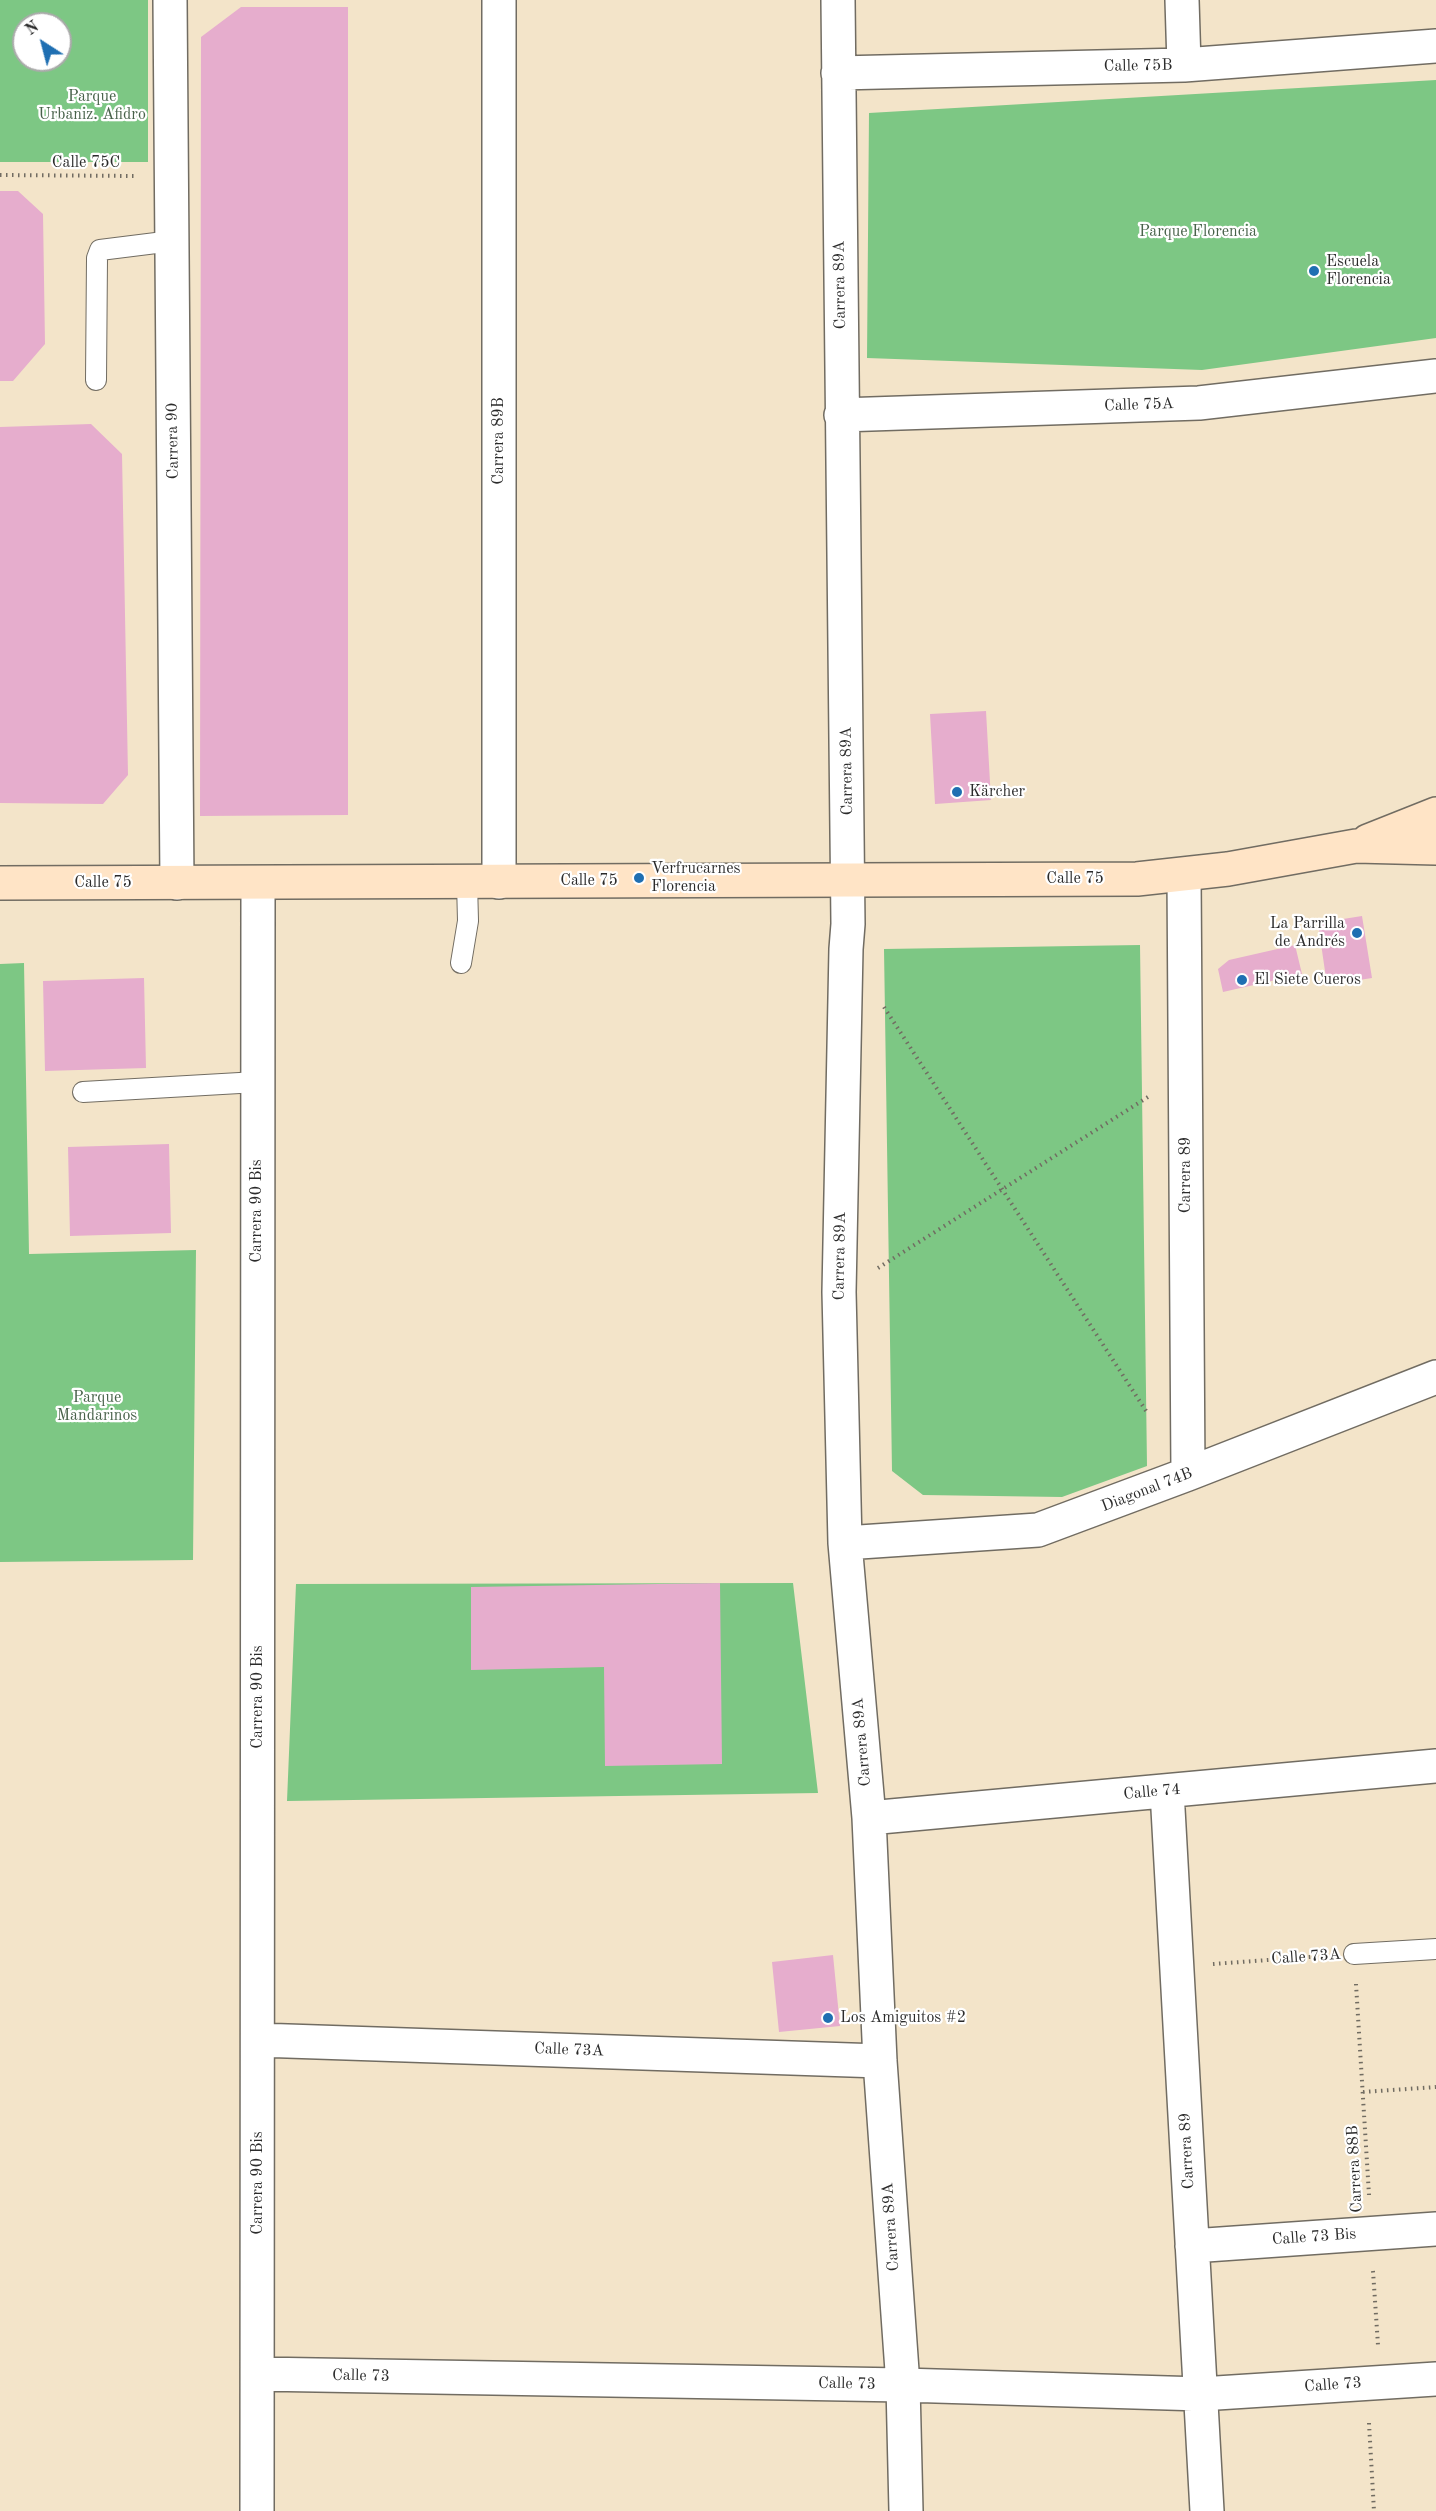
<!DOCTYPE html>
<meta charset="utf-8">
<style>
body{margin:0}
#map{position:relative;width:1436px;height:2511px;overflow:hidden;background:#f3e4c9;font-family:"Old Standard TT",serif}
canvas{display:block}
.north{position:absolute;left:12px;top:12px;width:60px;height:60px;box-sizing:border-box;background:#fff;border:2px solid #aaa;border-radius:50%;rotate:324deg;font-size:16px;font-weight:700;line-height:24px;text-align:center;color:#2b2b2b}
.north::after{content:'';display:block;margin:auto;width:21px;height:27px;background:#1f6fb2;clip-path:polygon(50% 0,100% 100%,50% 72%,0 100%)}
</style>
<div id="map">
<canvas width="1436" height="2511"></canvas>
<div class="north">N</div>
</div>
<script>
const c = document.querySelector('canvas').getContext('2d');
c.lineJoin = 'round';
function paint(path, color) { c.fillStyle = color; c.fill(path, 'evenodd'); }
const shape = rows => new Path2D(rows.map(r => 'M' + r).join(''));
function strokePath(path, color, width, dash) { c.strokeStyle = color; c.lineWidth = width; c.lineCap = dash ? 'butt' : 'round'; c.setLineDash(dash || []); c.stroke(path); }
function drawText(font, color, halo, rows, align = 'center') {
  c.font = font + ' "Old Standard TT",serif'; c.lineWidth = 4.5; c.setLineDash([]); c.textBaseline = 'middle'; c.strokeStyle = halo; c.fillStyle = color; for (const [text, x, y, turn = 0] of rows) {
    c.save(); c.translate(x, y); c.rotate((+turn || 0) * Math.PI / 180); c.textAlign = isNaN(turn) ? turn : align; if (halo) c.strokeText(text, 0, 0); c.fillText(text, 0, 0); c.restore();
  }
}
paint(shape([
 [0,0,148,0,148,162,0,162],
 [24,24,60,24,60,60,24,60],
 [1436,80,1436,338,1202,370,867,358,869,113],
 [1140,945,1147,1466,1062,1497,923,1495,892,1471,884,949],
 [24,963,29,1254,196,1250,193,1560,0,1562,0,964],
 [793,1583,818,1793,287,1801,296,1584]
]), '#7dc784');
paint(shape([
 [241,7,348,7,348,815,200,816,201,37],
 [0,191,18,191,43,214,45,344,13,381,0,381],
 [91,424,122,454,128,775,103,804,0,803,0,427],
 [986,711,991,800,935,804,930,714],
 [1362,916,1372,978,1327,985,1318,923],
 [1295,945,1302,974,1223,992,1218,969,1229,960],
 [144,978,146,1068,45,1071,43,981],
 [169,1144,171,1233,70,1236,68,1147],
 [720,1583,722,1764,605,1766,604,1667,471,1670,471,1587],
 [833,1955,840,2026,779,2032,772,1962]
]), '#e6adcd');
const lane = shape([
 [96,380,97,258,100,250,172,241],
 [461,963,468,921,467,882],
 [83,1092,257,1082],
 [1354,1954,1436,1949]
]);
const street = shape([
 [170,0,177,883],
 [499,0,499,882],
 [838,0,848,924,846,949,839,1292,845,1543,869,1818,880,2061,903,2385,906,2511],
 [1182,0,1184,65],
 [838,73,1184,65,1436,46],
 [841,415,1199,403,1436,376],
 [1184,875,1188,1474],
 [845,1543,1038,1530,1188,1474,1436,1377],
 [1167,1791,1207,2511],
 [869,1818,1436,1766],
 [258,2040,880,2061],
 [1192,2246,1436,2229],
 [258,2374,903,2385,1201,2394,1436,2379],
 [257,2511,258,883]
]);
const secondary = shape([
 [1368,841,1436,814],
 [0,883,1137,879,1228,869,1356,846,1436,848]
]);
strokePath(lane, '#716c62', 22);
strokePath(street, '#716c62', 36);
strokePath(secondary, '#716c62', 36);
strokePath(shape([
 [0,175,135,176],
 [884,1007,1148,1414],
 [878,1268,1148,1097],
 [1213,1964,1323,1956],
 [1356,1984,1369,2195],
 [1363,2092,1436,2087],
 [1373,2271,1378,2345],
 [1369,2423,1374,2511]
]), '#716c62', 4, [1.5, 4.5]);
strokePath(lane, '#fff', 20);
strokePath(street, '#fff', 33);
strokePath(secondary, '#ffe4c6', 33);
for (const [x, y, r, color] of [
 [1314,271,6,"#1f6fb2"],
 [957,792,6,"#1f6fb2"],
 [639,878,6,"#1f6fb2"],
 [1357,933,6,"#1f6fb2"],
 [1242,980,6,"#1f6fb2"],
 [828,2018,6,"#1f6fb2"]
]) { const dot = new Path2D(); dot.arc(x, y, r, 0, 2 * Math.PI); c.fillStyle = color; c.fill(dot); strokePath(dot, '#fff', 2); }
drawText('16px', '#2b2b2b', '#fff', [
 ["Calle 75B",1138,66,-1],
 ["Calle 75C",86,163],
 ["Carrera 89A",840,285,-91],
 ["Calle 75A",1139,405,-2],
 ["Carrera 90",173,441,-91],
 ["Carrera 89B",499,441,-90],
 ["Carrera 89A",847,771,-91],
 ["Calle 75",1075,879],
 ["Calle 75",589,881],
 ["Calle 75",103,883],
 ["Carrera 89",1186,1175,-90],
 ["Carrera 90 Bis",257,1211,-90],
 ["Carrera 89A",840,1256,-89],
 ["Diagonal 74B",1147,1490,-21],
 ["Carrera 90 Bis",258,1697,-90],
 ["Carrera 89A",862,1742,-95],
 ["Calle 74",1152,1792,-5],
 ["Calle 73A",1306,1957,-4],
 ["Calle 73A",569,2050,2],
 ["Carrera 89",1187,2151,-93],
 ["Carrera 88B",1355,2169,-93],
 ["Carrera 90 Bis",258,2183,-90],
 ["Carrera 89A",891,2227,-94],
 ["Calle 73 Bis",1314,2237,-4],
 ["Calle 73",361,2376,1],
 ["Calle 73",847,2384,1],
 ["Calle 73",1333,2385,-4]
]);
drawText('16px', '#48624a', '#fff', [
 ["Parque",92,97],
 ["Urbaniz. Afidro",92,115],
 ["Parque Florencia",1198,232],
 ["Parque",97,1398],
 ["Mandarinos",97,1416]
]);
drawText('16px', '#2b2b2b', '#fff', [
 ["Escuela",1326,262],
 ["Florencia",1326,280],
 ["Kärcher",969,792],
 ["Verfrucarnes",651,869],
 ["Florencia",651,887],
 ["La Parrilla",1345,924,"right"],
 ["de Andrés",1345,942,"right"],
 ["El Siete Cueros",1254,980],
 ["Los Amiguitos #2",840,2018]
], 'left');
</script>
